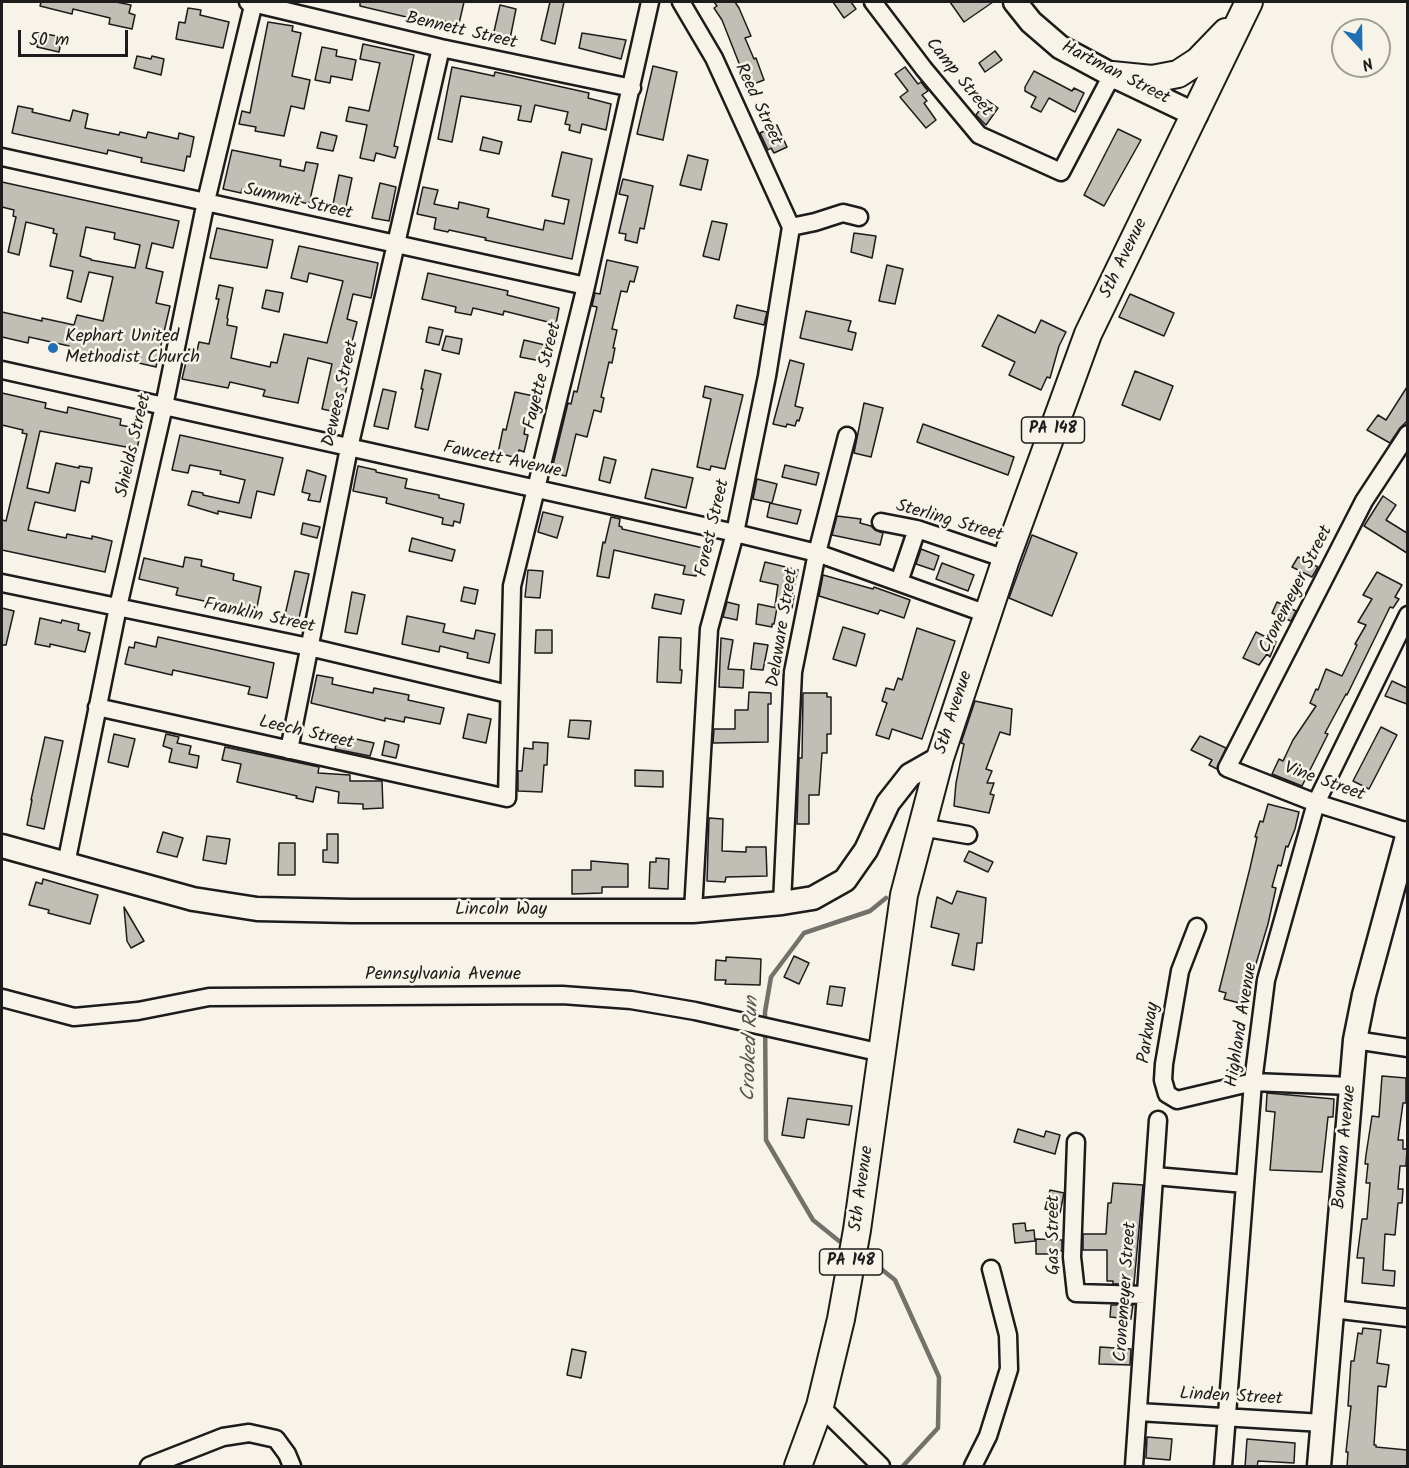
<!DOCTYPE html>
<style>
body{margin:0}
#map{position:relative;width:1409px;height:1468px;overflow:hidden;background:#f7f3e8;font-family:Kalam,sans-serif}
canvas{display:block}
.frame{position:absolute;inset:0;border:3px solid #1c1c1c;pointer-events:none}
.north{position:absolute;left:1331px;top:18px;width:60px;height:60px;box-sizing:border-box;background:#f7f3e8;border:2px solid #9f9d96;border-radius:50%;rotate:158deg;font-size:16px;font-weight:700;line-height:24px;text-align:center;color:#1c1c1c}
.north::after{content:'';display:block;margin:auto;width:21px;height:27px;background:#1f6fb2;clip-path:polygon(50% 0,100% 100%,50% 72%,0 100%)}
.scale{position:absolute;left:18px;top:30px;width:110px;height:27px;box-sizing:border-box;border:3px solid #1c1c1c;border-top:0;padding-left:8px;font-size:18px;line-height:21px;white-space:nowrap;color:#1c1c1c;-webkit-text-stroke:4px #f7f3e8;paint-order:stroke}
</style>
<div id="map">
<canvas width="1409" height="1468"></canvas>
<div class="frame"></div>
<div class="north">N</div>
<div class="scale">50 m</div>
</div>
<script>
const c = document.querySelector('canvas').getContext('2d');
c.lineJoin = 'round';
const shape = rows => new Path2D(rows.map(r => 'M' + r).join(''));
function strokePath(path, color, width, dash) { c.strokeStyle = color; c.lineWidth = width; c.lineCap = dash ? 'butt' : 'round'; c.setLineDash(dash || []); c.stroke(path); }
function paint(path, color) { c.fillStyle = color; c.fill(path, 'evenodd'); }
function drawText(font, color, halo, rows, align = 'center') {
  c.font = font + ' Kalam,sans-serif'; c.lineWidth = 5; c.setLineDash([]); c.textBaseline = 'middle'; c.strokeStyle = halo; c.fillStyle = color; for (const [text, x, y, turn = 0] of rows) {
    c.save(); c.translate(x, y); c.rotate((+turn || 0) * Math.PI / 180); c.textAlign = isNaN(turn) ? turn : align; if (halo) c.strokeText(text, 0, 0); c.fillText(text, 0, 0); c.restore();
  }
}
strokePath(shape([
 [839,1241,813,1220,766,1140,765,1012,771,977,804,933,870,911,886,898],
 [880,1268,895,1280,939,1377,938,1428,903,1466]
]), '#72716c', 4.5);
const building = shape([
 [41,2,116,2,131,5,129,13,135,15,132,29,109,24,110,18,73,9,72,14,40,6,41,2],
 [360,2,464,2,458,28,444,25,445,21,420,16,419,20,360,6,360,2],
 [550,2,564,2,555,44,541,40,550,2],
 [714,2,735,2,739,8,751,36,745,38,754,59,756,58,764,80,748,86,722,20,714,8,717,6,714,2],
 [833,2,851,2,856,9,844,18,833,2],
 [950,2,993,2,964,22,950,2],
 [500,5,516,9,510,39,493,36,500,5],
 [188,8,201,10,200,15,229,22,223,48,176,39,179,22,185,23,188,8],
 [268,22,293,26,292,31,301,33,292,76,310,80,304,109,291,106,284,136,255,131,256,127,239,124,242,111,250,113,268,22],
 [40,33,62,37,59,52,37,47,40,33],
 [582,33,626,40,621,59,579,48,582,33],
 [363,44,414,55,394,146,398,147,395,158,376,153,374,161,360,158,367,125,346,121,349,107,369,111,380,63,360,59,363,44],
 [322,47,337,50,336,56,356,60,352,80,331,76,330,83,315,80,322,47],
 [995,51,1002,60,985,72,979,63,995,51],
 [137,56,151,59,152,56,164,59,161,75,134,68,137,56],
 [653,66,677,72,663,140,637,134,653,66],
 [452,67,494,76,495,72,589,93,588,98,611,104,606,130,582,124,580,133,569,130,570,125,565,124,568,112,535,105,531,122,518,120,521,106,461,96,452,142,438,139,452,67],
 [905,67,918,84,921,82,928,91,922,95,927,101,924,103,936,120,926,128,900,97,908,91,895,74,905,67],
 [1034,71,1072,91,1074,88,1084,93,1075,112,1049,98,1041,112,1031,107,1036,97,1025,91,1025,87,1034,71],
 [987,100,998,108,986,125,976,115,987,100],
 [18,106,33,109,32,112,70,121,73,110,88,114,85,128,119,135,120,132,146,138,148,132,178,139,179,133,194,137,190,157,187,156,184,171,141,162,142,158,108,150,107,154,12,133,18,106],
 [777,125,787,147,774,153,771,148,768,150,760,133,777,125],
 [1118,129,1141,140,1104,206,1084,195,1118,129],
 [321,132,337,136,333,151,317,148,321,132],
 [483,137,502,142,499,154,480,150,483,137],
 [232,150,281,160,280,166,304,171,306,162,318,164,309,204,242,189,241,193,223,189,232,150],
 [562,152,592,159,572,259,485,240,486,238,449,230,448,232,434,229,436,218,417,214,423,187,438,190,434,204,458,209,459,202,489,209,487,217,543,230,545,220,564,224,569,200,552,196,562,152],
 [688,155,708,160,701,190,680,185,688,155],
 [339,175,352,178,345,212,332,209,339,175],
 [623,179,653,186,644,229,640,228,637,243,625,240,626,234,619,233,628,196,619,194,623,179],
 [2,182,179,221,173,248,152,243,146,268,163,272,156,303,170,306,156,367,117,358,117,360,68,352,69,346,29,337,28,343,2,337,2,312,42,321,42,318,74,325,77,315,103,321,113,277,89,272,81,302,67,298,73,271,50,266,57,234,53,233,54,229,26,222,19,255,8,252,16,217,13,216,14,210,2,207,2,182],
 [86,227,115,233,114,239,140,245,135,268,91,260,91,259,80,256,86,227],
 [380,183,396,187,389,221,372,218,380,183],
 [712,221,727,224,719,260,703,256,712,221],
 [217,228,273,240,267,268,210,258,217,228],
 [854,233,876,236,872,258,851,252,854,233],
 [299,246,378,263,371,298,353,294,347,319,357,322,350,350,353,351,347,381,348,381,341,413,322,409,332,364,308,358,298,403,263,396,265,390,230,382,228,388,182,379,189,349,197,351,199,342,209,344,219,299,216,299,219,285,233,288,227,318,228,319,227,325,237,327,231,358,270,367,271,362,277,363,284,334,327,343,343,281,309,273,307,282,291,278,299,246],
 [607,260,638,267,634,282,630,281,627,292,621,291,612,329,617,330,613,348,615,348,612,363,609,362,601,397,604,398,601,412,594,410,587,437,576,434,566,476,551,473,568,403,571,404,574,391,577,392,597,307,592,306,595,293,600,294,607,260],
 [887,265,903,269,895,304,879,301,887,265],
 [428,273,508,291,507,295,559,308,556,324,504,311,503,315,473,308,471,315,455,312,456,307,422,299,428,273],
 [266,290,283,293,279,312,262,308,266,290],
 [1130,294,1174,313,1164,336,1119,317,1130,294],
 [737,305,767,312,764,325,734,318,737,305],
 [806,311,851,321,848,331,856,333,852,350,800,338,806,311],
 [998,315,1035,333,1041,320,1066,332,1059,346,1050,378,1047,377,1041,390,1009,375,1015,362,982,346,998,315],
 [429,327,443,330,439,345,426,342,429,327],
 [446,336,462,339,459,354,442,350,446,336],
 [524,340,545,345,541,361,520,357,524,340],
 [790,360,804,364,795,406,803,408,799,421,797,420,795,426,787,424,786,427,773,424,790,360],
 [425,370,441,374,428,430,415,427,423,389,421,389,425,370],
 [1135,371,1173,386,1160,420,1122,405,1135,371],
 [705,386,743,395,725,469,711,466,710,470,697,467,711,399,703,397,705,386],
 [1407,387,1407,421,1400,428,1390,443,1367,430,1378,415,1386,420,1407,387],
 [383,389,396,392,388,429,374,426,383,389],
 [515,392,538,397,534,412,528,411,524,434,528,435,524,452,519,450,517,458,498,453,503,429,506,430,515,392],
 [2,393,46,403,45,408,67,413,68,407,121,419,120,425,141,429,137,449,40,431,27,488,49,493,56,463,79,468,79,466,92,468,89,483,81,481,75,511,35,502,28,530,66,538,67,534,92,539,92,536,112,541,105,572,2,550,2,520,6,521,27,434,22,433,23,430,2,425,2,393],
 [864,403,883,408,871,457,854,453,864,403],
 [923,424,1014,457,1008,475,917,442,923,424],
 [180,435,283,458,274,495,257,491,251,518,218,511,218,514,188,505,192,491,203,493,203,495,239,503,245,480,220,474,221,471,190,465,188,473,172,470,180,435],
 [604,457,616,460,610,483,599,480,604,457],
 [785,465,819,473,816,485,782,477,785,465],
 [358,466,376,470,376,472,407,479,405,488,439,495,439,498,464,504,460,523,454,521,453,526,442,524,443,518,386,503,387,498,353,491,358,466],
 [652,469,693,478,686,508,645,498,652,469],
 [307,470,326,476,320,502,308,500,310,494,302,492,307,470],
 [757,479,777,484,772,503,753,499,757,479],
 [1383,496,1396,505,1386,520,1407,533,1407,553,1364,526,1383,496],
 [770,503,801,510,797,524,767,517,770,503],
 [543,512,563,517,557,538,538,532,543,512],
 [837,516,861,519,860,523,871,526,875,530,883,533,880,545,832,535,837,516],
 [611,517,620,519,619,526,622,527,622,529,703,548,696,576,683,574,685,566,614,550,609,578,597,576,603,542,605,543,611,517],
 [303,523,320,527,317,538,301,534,303,523],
 [1032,535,1077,553,1052,616,1009,598,1032,535],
 [412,538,455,550,452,561,409,551,412,538],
 [921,549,939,556,934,570,916,564,921,549],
 [185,557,202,560,201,566,234,574,233,580,261,587,256,612,176,595,178,588,139,579,144,558,183,567,185,557],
 [1298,557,1318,567,1312,577,1292,567,1298,557],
 [765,562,798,570,792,595,794,596,792,608,775,606,778,585,760,581,765,562],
 [942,563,974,575,968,591,936,579,942,563],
 [528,570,543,571,540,598,525,597,528,570],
 [295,571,309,574,299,618,285,615,295,571],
 [1377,572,1402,585,1395,597,1399,599,1393,608,1390,607,1347,695,1346,694,1325,733,1328,734,1302,786,1272,774,1279,759,1283,761,1293,740,1316,706,1310,703,1316,689,1318,690,1326,669,1342,676,1357,645,1355,644,1366,625,1358,622,1372,599,1363,595,1377,572],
 [823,575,873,589,874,587,910,600,904,618,880,610,878,614,819,596,823,575],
 [464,587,478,590,475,604,461,601,464,587],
 [352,592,365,595,357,634,345,632,352,592],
 [655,594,684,600,681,614,652,608,655,594],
 [727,602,739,605,737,620,723,617,727,602],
 [1277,602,1296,611,1291,621,1272,613,1277,602],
 [758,604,777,608,774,624,772,624,772,627,756,624,758,604],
 [2,608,14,611,6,645,2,645,2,608],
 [407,616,445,624,443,632,474,639,476,630,495,634,489,663,467,658,468,653,440,646,439,652,402,644,407,616],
 [40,618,61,623,62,620,79,624,78,630,90,633,85,652,50,644,50,647,35,644,40,618],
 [843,627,865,634,856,666,833,659,843,627],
 [917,628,955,641,922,739,892,729,889,739,876,735,887,703,882,701,886,688,894,690,898,678,902,680,917,628],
 [536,630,552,630,552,653,535,653,536,630],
 [1256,632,1276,642,1270,657,1267,654,1259,665,1243,658,1256,632],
 [158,637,274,663,267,698,248,694,250,687,228,682,173,670,172,675,125,664,129,647,134,648,135,642,156,647,158,637],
 [659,637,681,638,680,670,682,670,681,683,657,682,659,637],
 [721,638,733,640,728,669,744,670,743,688,719,687,721,638],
 [754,643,768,645,763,670,751,669,754,643],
 [317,675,333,678,332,684,373,693,374,688,409,695,408,700,444,708,440,724,405,717,404,722,385,718,385,721,311,703,317,675],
 [1392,681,1407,688,1407,704,1385,696,1392,681],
 [749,692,771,693,771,704,768,704,768,742,713,743,714,729,735,729,735,710,748,710,749,692],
 [803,693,827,693,827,697,831,697,831,734,827,734,827,753,822,753,819,795,809,795,809,824,797,824,799,758,802,758,803,693],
 [975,701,1012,709,1010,735,1000,732,986,769,992,771,987,783,994,783,990,794,994,795,989,813,954,806,956,783,964,744,961,743,975,701],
 [468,714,491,719,486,743,463,738,468,714],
 [570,720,591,721,589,739,568,737,570,720],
 [1381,727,1397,735,1369,789,1353,781,1381,727],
 [114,734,135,739,128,767,108,762,114,734],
 [166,734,179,737,177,743,191,746,189,754,199,756,197,768,169,762,172,749,163,746,166,734],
 [338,735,374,743,370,756,335,749,338,735],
 [1200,736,1226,748,1217,769,1209,765,1212,760,1191,750,1200,736],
 [45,737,63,741,44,829,27,825,32,800,31,800,45,737],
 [385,741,399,745,396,758,382,755,385,741],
 [533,742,548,743,547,765,544,765,542,792,518,791,518,771,522,771,524,748,533,749,533,742],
 [225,747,319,767,318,773,350,775,350,781,382,781,383,808,363,809,363,804,338,803,339,792,316,787,313,802,296,798,297,796,237,782,241,764,222,760,225,747],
 [635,770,663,771,663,787,635,786,635,770],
 [1268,804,1299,812,1295,829,1288,847,1286,846,1281,866,1278,865,1272,887,1276,888,1268,924,1255,967,1247,1005,1224,999,1226,993,1219,991,1250,868,1257,837,1255,837,1260,821,1263,822,1268,804],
 [709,818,723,819,722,851,746,852,746,847,766,847,767,876,726,877,725,882,707,881,709,818],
 [163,832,183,838,177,857,157,852,163,832],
 [327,834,338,834,338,863,323,862,323,850,327,850,327,834],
 [207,836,230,839,226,864,203,860,207,836],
 [279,843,295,843,295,875,278,875,279,843],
 [969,851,993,862,988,872,964,861,969,851],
 [656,858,669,859,668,889,649,888,650,862,656,862,656,858],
 [591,861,628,864,628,887,602,887,602,893,572,894,572,870,591,870,591,861],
 [43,879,98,895,90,924,48,913,49,910,29,905,36,882,42,884,43,879],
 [957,891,986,898,982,943,977,943,974,970,952,965,959,934,931,927,937,897,952,904,957,891],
 [124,907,144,941,131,948,127,941,124,907],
 [794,956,809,963,799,984,784,977,794,956],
 [726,957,761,959,760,985,725,984,726,980,715,980,716,960,726,961,726,957],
 [830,986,845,988,842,1006,827,1004,830,986],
 [1382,1076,1406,1078,1406,1103,1403,1103,1398,1140,1403,1140,1403,1149,1407,1149,1406,1166,1400,1166,1398,1189,1403,1189,1402,1203,1398,1203,1395,1235,1385,1234,1383,1270,1395,1271,1394,1286,1362,1283,1364,1258,1357,1258,1362,1219,1367,1219,1370,1183,1366,1183,1368,1164,1365,1164,1366,1155,1372,1116,1379,1117,1382,1076],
 [1267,1093,1334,1099,1333,1117,1328,1117,1322,1172,1270,1170,1275,1112,1266,1111,1267,1093],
 [788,1098,852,1106,849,1125,807,1119,804,1138,782,1135,788,1098],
 [1018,1129,1044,1137,1046,1131,1060,1135,1055,1154,1014,1142,1018,1129],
 [1113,1183,1143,1185,1134,1284,1113,1284,1113,1281,1107,1281,1107,1250,1083,1250,1083,1234,1106,1234,1108,1203,1111,1203,1113,1183],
 [1050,1190,1064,1193,1060,1213,1045,1209,1050,1190],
 [1025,1223,1026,1231,1034,1230,1035,1241,1015,1243,1013,1224,1025,1223],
 [1036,1239,1062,1240,1062,1251,1053,1251,1053,1254,1036,1254,1036,1239],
 [1111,1305,1133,1305,1131,1319,1110,1317,1111,1305],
 [1363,1328,1381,1330,1377,1363,1389,1365,1386,1387,1378,1386,1374,1445,1376,1445,1376,1447,1407,1450,1407,1467,1347,1467,1348,1452,1346,1452,1351,1406,1348,1406,1351,1361,1354,1361,1358,1333,1362,1334,1363,1328],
 [1100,1347,1131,1349,1130,1365,1099,1364,1100,1347],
 [572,1349,586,1352,581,1378,567,1375,572,1349],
 [1147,1437,1172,1439,1170,1460,1146,1458,1147,1437],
 [1247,1439,1295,1443,1294,1463,1258,1461,1257,1467,1245,1467,1247,1439]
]);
paint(building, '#c0beb5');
strokePath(building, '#1c1c1c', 1.5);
const minor = shape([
 [248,2,441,48,632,88],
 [681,2,714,58,791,227],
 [873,2,924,69,979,135,1061,172,1112,75],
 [2,157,586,286],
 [791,227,815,222,843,213,859,217],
 [2,370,735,533,817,553,987,614],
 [1408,434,1364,501,1227,768,1316,803,1408,832],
 [881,522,917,529,1006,559],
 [899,582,917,529],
 [2,583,309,647,508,694],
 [97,707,507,798,512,586,586,286,650,2],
 [289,750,349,448,441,48],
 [921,827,968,835],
 [66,864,118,607,164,406,206,201,254,2],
 [782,903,793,672,817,553,847,436],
 [693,911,709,629,735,533,767,376,791,227],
 [1197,927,1180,971,1164,1064,1163,1080,1167,1094,1177,1100,1253,1082,1351,1086],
 [2,998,74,1017,138,1011,209,997,562,995,631,1000,695,1011,882,1053],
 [1355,1040,1408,1048],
 [1076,1142,1072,1257,1076,1293,1146,1295],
 [1155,1176,1245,1184],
 [1332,1309,1408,1318],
 [820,1406,881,1466],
 [1138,1412,1323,1423],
 [149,1466,223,1437,249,1433,276,1439,287,1454,292,1466],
 [973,1466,988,1436,1009,1369,1008,1335,991,1269],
 [1134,1466,1158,1120],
 [1223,1466,1253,1082,1266,980,1316,803,1408,615]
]);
const secondary = shape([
 [1015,2,1031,22,1060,47,1112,75,1196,115],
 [2,846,193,899,257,909,351,911,693,911,782,903,813,898,845,880,866,850,888,803,910,775,940,758],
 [1319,1466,1355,1040,1364,995,1408,833]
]);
const primary = shape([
 [1112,75,1152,79,1178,74,1198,61,1226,32],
 [798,1466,820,1406,841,1319,857,1230,904,895,940,758,1006,559,1088,334,1249,2]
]);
strokePath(minor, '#1c1c1c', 21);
strokePath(secondary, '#1c1c1c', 27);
strokePath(primary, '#1c1c1c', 30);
strokePath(minor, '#f7f3e8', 16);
strokePath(secondary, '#f7f3e8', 22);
strokePath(primary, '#f7f3e8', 26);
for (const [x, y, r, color] of [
 [53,348,6,"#1f6fb2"]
]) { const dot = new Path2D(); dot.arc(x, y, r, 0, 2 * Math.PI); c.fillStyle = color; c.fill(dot); strokePath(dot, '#f7f3e8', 2); }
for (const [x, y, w] of [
 [1053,430,63],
 [851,1262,63]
]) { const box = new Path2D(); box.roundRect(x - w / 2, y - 13, w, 26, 4.5); c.fillStyle = '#f7f3e8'; c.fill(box); strokePath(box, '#1c1c1c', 1.5); }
drawText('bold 16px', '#1c1c1c', null, [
 ["PA 148",1053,430],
 ["PA 148",851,1262]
]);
drawText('18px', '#1c1c1c', '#f7f3e8', [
 ["Bennett Street",461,32,13],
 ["Hartman Street",1115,74,27],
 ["Camp Street",958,78,51],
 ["Reed Street",757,105,65],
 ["Summit Street",298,203,13],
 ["5th Avenue",1125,259,-64],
 ["Fayette Street",544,376,-76],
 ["Dewees Street",342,394,-77],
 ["Shields Street",135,446,-77],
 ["Fawcett Avenue",502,461,12],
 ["Sterling Street",949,522,16],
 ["Forest Street",714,528,-77],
 ["Cronemeyer Street",1297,590,-63],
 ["Franklin Street",259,617,12],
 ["Delaware Street",784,628,-81],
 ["5th Avenue",955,713,-72],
 ["Leech Street",306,734,13],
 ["Vine Street",1324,783,20],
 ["Lincoln Way",501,911],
 ["Pennsylvania Avenue",443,976],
 ["Highland Avenue",1243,1025,-81],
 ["Parkway",1150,1033,-81],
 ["Bowman Avenue",1346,1147,-85],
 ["5th Avenue",863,1189,-82],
 ["Gas Street",1055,1235,-90],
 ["Cronemeyer Street",1127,1292,-86],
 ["Linden Street",1231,1398,3]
]);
drawText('18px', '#1c1c1c', '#f7f3e8', [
 ["Kephart United",65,338],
 ["Methodist Church",65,359]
], 'left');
drawText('italic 20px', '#565452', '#f7f3e8', [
 ["Crooked Run",752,1049,-88]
]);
</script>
